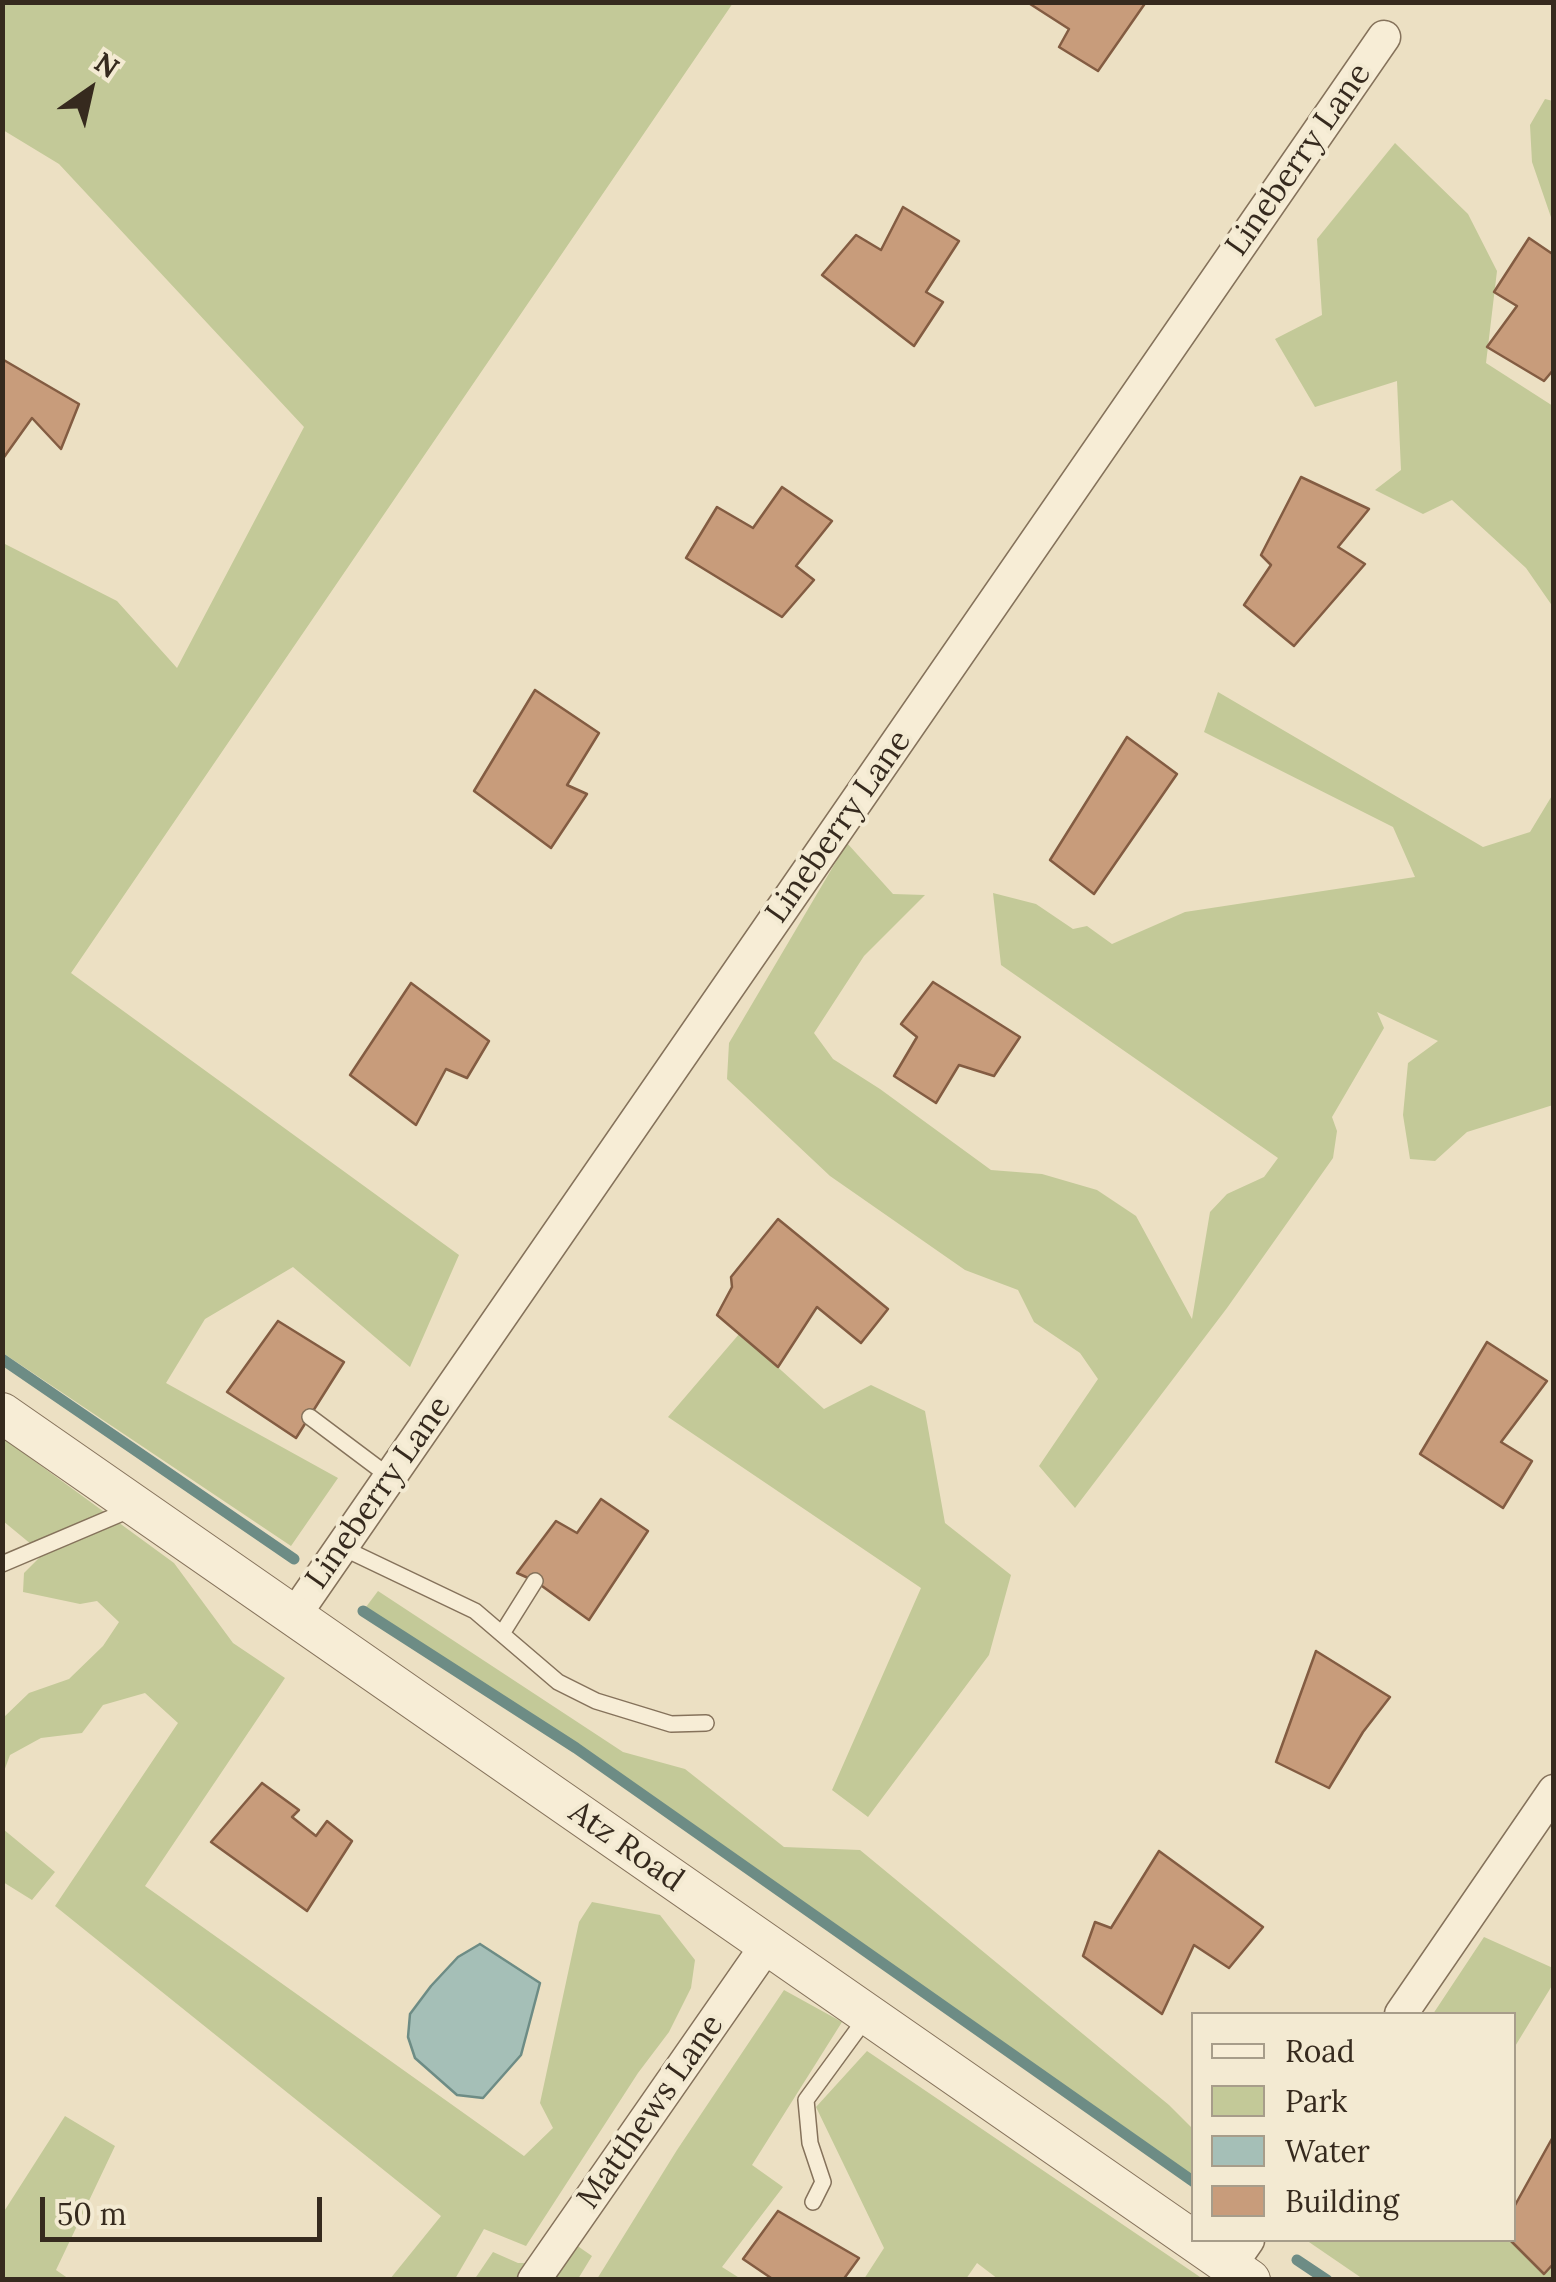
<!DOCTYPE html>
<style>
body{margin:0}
#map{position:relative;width:1556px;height:2282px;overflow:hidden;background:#ece0c3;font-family:Lora,serif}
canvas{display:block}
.frame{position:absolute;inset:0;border:5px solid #362a1e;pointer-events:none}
.legend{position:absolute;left:1191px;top:2012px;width:325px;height:230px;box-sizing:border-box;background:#f3ead2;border:2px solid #a79d8a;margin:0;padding:12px 18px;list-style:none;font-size:30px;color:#362a1e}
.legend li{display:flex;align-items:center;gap:20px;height:50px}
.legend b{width:50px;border:2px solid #a79d8a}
.north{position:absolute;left:40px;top:40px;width:100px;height:100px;-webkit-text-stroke:8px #f3ead2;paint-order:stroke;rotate:34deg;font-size:28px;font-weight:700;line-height:40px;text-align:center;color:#362a1e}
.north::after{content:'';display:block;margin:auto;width:35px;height:45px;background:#362a1e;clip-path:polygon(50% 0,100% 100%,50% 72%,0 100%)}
.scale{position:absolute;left:40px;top:2197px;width:282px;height:45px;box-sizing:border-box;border:5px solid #362a1e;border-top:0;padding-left:12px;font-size:30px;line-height:35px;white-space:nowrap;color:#362a1e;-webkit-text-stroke:8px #f3ead2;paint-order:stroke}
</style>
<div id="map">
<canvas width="1556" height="2282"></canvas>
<div class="frame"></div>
<ul class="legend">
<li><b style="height:12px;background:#f7edd6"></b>Road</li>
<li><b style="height:28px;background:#c3c998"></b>Park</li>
<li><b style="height:28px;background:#a5bfb7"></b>Water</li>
<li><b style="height:28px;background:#c89c7b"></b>Building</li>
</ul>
<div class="north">N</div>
<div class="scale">50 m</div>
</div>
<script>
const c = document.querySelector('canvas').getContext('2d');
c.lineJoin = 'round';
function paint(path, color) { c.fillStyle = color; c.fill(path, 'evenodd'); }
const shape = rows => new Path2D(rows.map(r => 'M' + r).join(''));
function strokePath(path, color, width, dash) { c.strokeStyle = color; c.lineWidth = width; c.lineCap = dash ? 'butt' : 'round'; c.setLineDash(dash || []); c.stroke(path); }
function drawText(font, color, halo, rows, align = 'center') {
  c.font = font + ' Lora,serif'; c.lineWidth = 8; c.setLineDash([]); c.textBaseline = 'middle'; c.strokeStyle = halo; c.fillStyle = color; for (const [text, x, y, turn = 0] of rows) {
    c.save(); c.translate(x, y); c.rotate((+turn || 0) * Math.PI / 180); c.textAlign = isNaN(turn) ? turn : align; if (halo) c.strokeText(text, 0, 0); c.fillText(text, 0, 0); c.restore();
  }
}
paint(shape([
 [3,2,733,3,71,973,459,1255,410,1367,293,1267,205,1319,166,1383,338,1478,291,1546,3,1353,3,543,117,601,177,668,304,427,59,164,3,130],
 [1545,99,1553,101,1553,223,1532,162,1530,125],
 [1395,143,1468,214,1497,271,1486,363,1553,406,1553,607,1526,568,1452,500,1423,514,1375,490,1401,470,1397,381,1315,407,1275,339,1322,315,1317,239],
 [1218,692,1483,847,1530,832,1553,794,1553,1105,1467,1132,1435,1161,1410,1159,1403,1115,1408,1063,1438,1041,1377,1012,1384,1028,1332,1117,1337,1131,1333,1158,1227,1308,1075,1508,1039,1466,1098,1379,1080,1353,1034,1322,1018,1290,965,1270,830,1176,727,1079,729,1043,847,843,893,894,925,895,864,956,814,1033,833,1059,880,1089,991,1170,1042,1174,1097,1190,1136,1216,1192,1319,1210,1212,1227,1194,1264,1177,1278,1158,1001,965,993,893,1036,904,1073,929,1087,926,1112,944,1185,912,1415,877,1393,827,1204,732],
 [740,1333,824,1409,871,1385,925,1411,945,1523,1011,1575,989,1655,868,1817,832,1790,921,1588,668,1417],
 [3,1438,174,1563,233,1643,285,1678,145,1886,524,2156,553,2128,540,2103,579,1922,592,1902,660,1915,695,1960,691,1988,669,2032,638,2073,526,2246,484,2229,455,2279,390,2279,441,2216,55,1906,178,1723,145,1693,103,1705,82,1733,41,1738,10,1755,3,1774,3,1718,29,1693,69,1679,103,1646,119,1622,97,1601,80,1604,23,1592,24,1573,43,1554,3,1521],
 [378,1591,623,1752,685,1769,784,1847,860,1850,1169,2105,1193,2129,1193,2182,576,1748,363,1611],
 [3,1829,55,1872,32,1900,3,1882],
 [1484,1937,1553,1968,1553,1984,1514,2048,1514,2014,1433,2014],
 [784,1990,842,2022,752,2165,783,2187,722,2267,741,2279,597,2279,677,2150],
 [867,2051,1203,2279,998,2279,977,2263,966,2279,864,2279,884,2248,816,2107],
 [65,2116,115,2146,56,2270,69,2279,3,2279,3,2213],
 [556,2231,592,2256,578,2279,474,2280,493,2252,518,2263,530,2263],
 [1306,2240,1513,2240,1553,2270,1553,2279,1363,2279]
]), '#c3c998');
const water = shape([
 [480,1944,540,1983,521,2055,483,2098,457,2095,415,2058,408,2037,410,2014,431,1986,458,1957,480,1944]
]);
paint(water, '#a5bfb7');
strokePath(water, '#6d8c85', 2.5);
strokePath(shape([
 [2,1359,294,1559],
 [363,1611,576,1748,1194,2182],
 [1297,2260,1327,2280]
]), '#6d8c85', 11);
const building = shape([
 [1027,2,1146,2,1098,71,1059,47,1069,29,1027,2],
 [903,207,959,241,926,292,943,302,914,346,822,275,856,235,881,250,903,207],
 [1529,238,1554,255,1554,369,1544,381,1487,347,1517,306,1494,292,1529,238],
 [2,359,79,404,61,449,32,418,2,460,2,359],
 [1301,477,1369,509,1338,547,1365,564,1294,646,1244,605,1271,565,1261,555,1301,477],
 [782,487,832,521,796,566,814,580,782,617,686,558,717,507,753,528,782,487],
 [535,690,599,733,567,785,587,794,551,848,474,791,535,690],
 [1127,737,1177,774,1094,894,1050,860,1127,737],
 [933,982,1020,1037,994,1076,959,1065,936,1103,894,1076,917,1037,901,1024,933,982],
 [411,983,489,1041,467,1078,446,1069,416,1125,350,1075,411,983],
 [778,1219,888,1309,861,1343,817,1307,778,1367,717,1315,732,1287,731,1277,778,1219],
 [278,1321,344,1362,296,1438,227,1392,278,1321],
 [1487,1342,1547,1381,1501,1442,1532,1461,1503,1508,1420,1454,1487,1342],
 [601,1499,648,1531,589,1620,535,1581,517,1573,556,1521,577,1533,601,1499],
 [1316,1651,1390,1697,1363,1732,1329,1788,1276,1762,1316,1651],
 [262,1783,299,1810,292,1817,316,1836,327,1821,352,1841,307,1911,211,1842,262,1783],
 [1159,1851,1263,1927,1229,1968,1194,1945,1162,2014,1083,1956,1095,1922,1111,1928,1159,1851],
 [1554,2135,1554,2263,1544,2274,1510,2240,1514,2240,1514,2207,1554,2135],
 [778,2211,859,2258,843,2280,774,2280,743,2259,778,2211]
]);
paint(building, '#c89c7b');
strokePath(building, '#835c42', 2.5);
const service = shape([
 [310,1417,390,1477],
 [341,1547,475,1611,558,1682,596,1701,671,1724,706,1723],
 [2,1564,134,1508],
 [503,1632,535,1581],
 [813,2202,823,2182,810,2143,806,2100,866,2018]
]);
const minor = shape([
 [294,1616,1384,37],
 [1401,2014,1554,1791],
 [1230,2266,1248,2240],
 [534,2280,767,1945]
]);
const tertiary = shape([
 [2,1413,1250,2280]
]);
strokePath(service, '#85725b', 18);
strokePath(minor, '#85725b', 35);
strokePath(tertiary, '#85725b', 42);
strokePath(service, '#f7edd6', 15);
strokePath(minor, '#f7edd6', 32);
strokePath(tertiary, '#f7edd6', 40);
drawText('32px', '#362a1e', '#f3ead2', [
 ["Lineberry Lane",1299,160,-55],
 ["Lineberry Lane",839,827,-55],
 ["Lineberry Lane",379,1493,-55],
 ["Atz Road",626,1847,35],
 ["Matthews Lane",651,2112,-55]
]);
</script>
